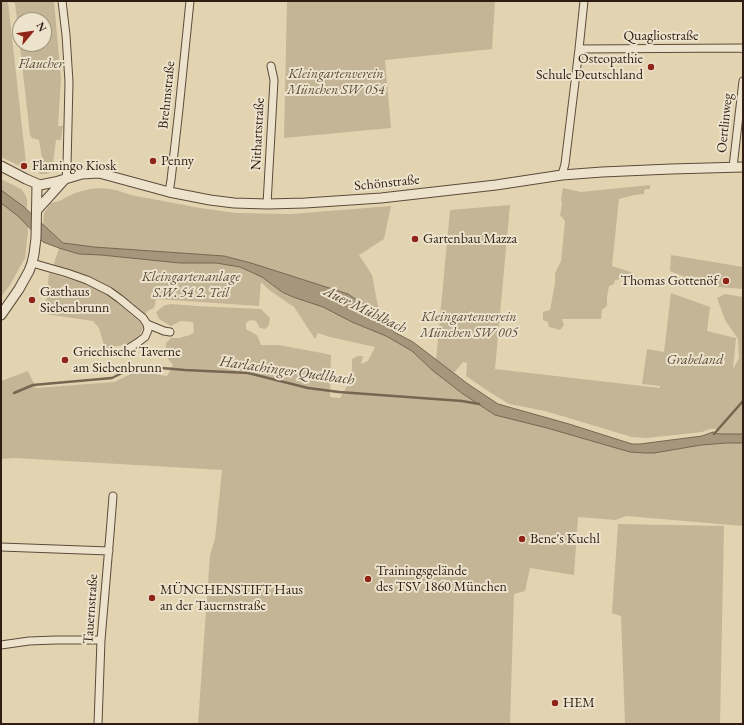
<!DOCTYPE html>
<meta charset="utf-8">
<style>
body{margin:0}
#map{position:relative;width:744px;height:725px;overflow:hidden;background:#e3d4b1;font-family:"EB Garamond",serif}
canvas{display:block}
.frame{position:absolute;inset:0;border:2px solid #2f1d13;pointer-events:none}
.north{position:absolute;left:12px;top:12px;width:40px;height:40px;box-sizing:border-box;background:#ede3cc;border:1px solid #a19482;border-radius:50%;rotate:61deg;font-size:11px;font-weight:700;line-height:16px;text-align:center;color:#2f1d13}
.north::after{content:'';display:block;margin:auto;width:14px;height:18px;background:#8f2418;clip-path:polygon(50% 0,100% 100%,50% 72%,0 100%)}
</style>
<div id="map">
<canvas width="744" height="725"></canvas>
<div class="frame"></div>
<div class="north">N</div>
</div>
<script>
const c = document.querySelector('canvas').getContext('2d');
c.lineJoin = 'round';
function paint(path, color) { c.fillStyle = color; c.fill(path, 'evenodd'); }
const shape = rows => new Path2D(rows.map(r => 'M' + r).join(''));
function strokePath(path, color, width, dash) { c.strokeStyle = color; c.lineWidth = width; c.lineCap = dash ? 'butt' : 'round'; c.setLineDash(dash || []); c.stroke(path); }
function drawText(font, color, halo, rows, align = 'center') {
  c.font = font + ' "EB Garamond",serif'; c.lineWidth = 4; c.setLineDash([]); c.textBaseline = 'middle'; c.strokeStyle = halo; c.fillStyle = color; for (const [text, x, y, turn = 0] of rows) {
    c.save(); c.translate(x, y); c.rotate((+turn || 0) * Math.PI / 180); c.textAlign = isNaN(turn) ? turn : align; if (halo) c.strokeText(text, 0, 0); c.fillText(text, 0, 0); c.restore();
  }
}
paint(shape([
 [1,1,54,1,61,79,58,126,63,126,61,140,56,140,52,171,46,174,40,174,36,169,43,164,39,140,32,138,30,135,15,3,8,2,26,163,22,163,22,167,1,157],
 [20,20,44,20,44,44,20,44],
 [287,1,495,1,492,49,385,60,391,128,284,138],
 [1,179,21,189,25,194,27,199,27,211,25,223,28,226,28,232,25,258,10,285,1,297],
 [650,185,650,189,646,189,644,191,644,194,634,195,619,199,612,266,634,273,624,279,615,280,614,284,609,286,607,297,607,306,602,310,601,319,562,319,564,325,560,330,549,327,548,322,543,320,543,312,550,310,555,283,555,273,561,261,565,221,560,215,562,205,561,199,563,188,581,192],
 [102,188,116,190,131,195,200,208,236,213,291,214,391,206,384,239,359,255,372,275,380,316,348,294,251,263,224,256,94,247,63,243,43,225,44,213,51,203,59,201,75,193,90,189],
 [510,205,495,369,660,388,660,386,642,384,647,349,664,352,671,293,710,307,707,331,736,338,733,369,739,358,738,339,725,320,717,298,725,294,743,297,743,434,720,434,716,429,710,429,702,432,647,438,632,437,545,411,509,404,488,391,466,376,467,363,463,362,454,373,436,360,450,210],
 [59,248,79,254,101,255,180,263,216,263,240,267,262,277,282,292,293,297,323,307,352,322,386,336,412,351,432,370,463,394,495,415,547,428,630,452,644,453,654,453,701,445,727,443,743,443,743,526,626,516,616,520,578,517,574,575,530,568,525,591,514,594,510,724,198,724,210,555,215,539,222,470,15,458,1,459,1,381,28,371,36,388,114,382,137,371,167,376,173,365,165,355,166,343,171,338,179,338,190,335,194,332,193,322,181,321,171,326,159,319,156,312,165,305,172,304,196,306,261,309,270,318,269,325,265,329,260,328,256,321,250,320,246,323,246,329,257,335,261,345,279,345,322,353,331,355,330,397,340,398,349,383,352,374,352,359,358,356,363,356,361,364,368,361,375,347,330,337,318,333,315,339,294,307,269,290,261,282,259,306,156,299,155,304,154,308,149,310,144,315,132,303,107,285,88,276,53,266],
 [671,255,743,267,743,289,706,286,670,271],
 [49,273,86,284,107,294,114,300,141,323,143,328,139,337,131,344,105,348,99,328,93,321,45,314],
 [618,524,724,526,720,724,625,724,621,616,612,613]
]), '#c4b596');
const water = shape([
 [1,190,24,207,63,243,94,247,224,256,251,263,348,294,380,316,394,332,413,342,468,384,498,404,569,424,632,444,640,444,702,436,713,432,720,434,743,434,743,443,727,443,701,445,654,453,644,453,630,452,547,428,495,415,463,394,432,370,412,351,386,336,352,322,323,307,293,297,282,292,262,277,240,267,216,263,180,263,101,255,79,254,59,248,43,242,18,216,1,203,1,190]
]);
paint(water, '#a6967b');
strokePath(water, '#766651', 1);
strokePath(shape([
 [14,393,33,385,112,378,134,367,150,367,185,370,248,373,308,388,339,392,462,401,479,404],
 [714,434,743,401]
]), '#766651', 2.5);
const minor = shape([
 [62,1,66,35,69,82,67,166,66,179],
 [579,49,741,48,743,49],
 [733,167,743,81],
 [562,175,565,164,579,49,584,1],
 [169,192,171,180,179,109,190,1],
 [267,204,274,80,271,66],
 [32,263,67,273,87,280,109,291,120,299,143,318,147,324,164,331,170,332],
 [126,350,137,343,145,337,148,330,147,324],
 [1,547,109,551],
 [1,645,29,641,56,640,101,640],
 [98,724,101,640,110,534,113,496]
]);
const tertiary = shape([
 [1,166,26,179,40,185,55,182,82,174,99,173,169,192,210,200,234,203,267,204,305,203,381,198,496,185,562,175,602,172,671,169,743,167],
 [37,210,64,180],
 [1,315,19,289,29,271,32,263,34,254,36,238,37,184]
]);
strokePath(minor, '#5c4b3a', 9);
strokePath(tertiary, '#5c4b3a', 11);
strokePath(minor, '#ede3cc', 7);
strokePath(tertiary, '#ede3cc', 9);
for (const [x, y, r, color] of [
 [651,67,4,"#8f2418"],
 [153,161,4,"#8f2418"],
 [24,166,4,"#8f2418"],
 [415,239,4,"#8f2418"],
 [726,281,4,"#8f2418"],
 [32,300,4,"#8f2418"],
 [65,360,4,"#8f2418"],
 [522,539,4,"#8f2418"],
 [368,579,4,"#8f2418"],
 [152,598,4,"#8f2418"],
 [555,703,4,"#8f2418"]
]) { const dot = new Path2D(); dot.arc(x, y, r, 0, 2 * Math.PI); c.fillStyle = color; c.fill(dot); strokePath(dot, '#ede3cc', 1.5); }
drawText('14px', '#2f1d13', '#ede3cc', [
 ["Quagliostraße",661,36],
 ["Brehmstraße",167,95,-84],
 ["Oertlinweg",725,123,-84],
 ["Nithartstraße",258,134,-87],
 ["Schönstraße",387,183,-6],
 ["Tauernstraße",91,609,-86]
]);
drawText('14px', '#2f1d13', '#ede3cc', [
 ["Osteopathie",643,59,"right"],
 ["Schule Deutschland",643,75,"right"],
 ["Penny",161,161],
 ["Flamingo Kiosk",32,166],
 ["Gartenbau Mazza",423,239],
 ["Thomas Gottenöf",718,281,"right"],
 ["Gasthaus",40,292],
 ["Siebenbrunn",40,308],
 ["Griechische Taverne",73,352],
 ["am Siebenbrunn",73,368],
 ["Bene's Kuchl",530,539],
 ["Trainingsgelände",376,571],
 ["des TSV 1860 München",376,587],
 ["MÜNCHENSTIFT Haus",160,590],
 ["an der Tauernstraße",160,606],
 ["HEM",563,703]
], 'left');
drawText('italic 14px', '#5c4b3a', '#ede3cc', [
 ["Flaucher",41,64],
 ["Kleingartenverein",336,74],
 ["München SW 054",336,90],
 ["Kleingartenanlage",191,277],
 ["S.W. 54 2. Teil",191,293],
 ["Kleingartenverein",469,317],
 ["München SW 005",469,333],
 ["Grabeland",695,360]
]);
drawText('italic 15px', '#594737', '#ede3cc', [
 ["Auer Mühlbach",365,310,26],
 ["Harlachinger Quellbach",287,371,8]
]);
</script>
